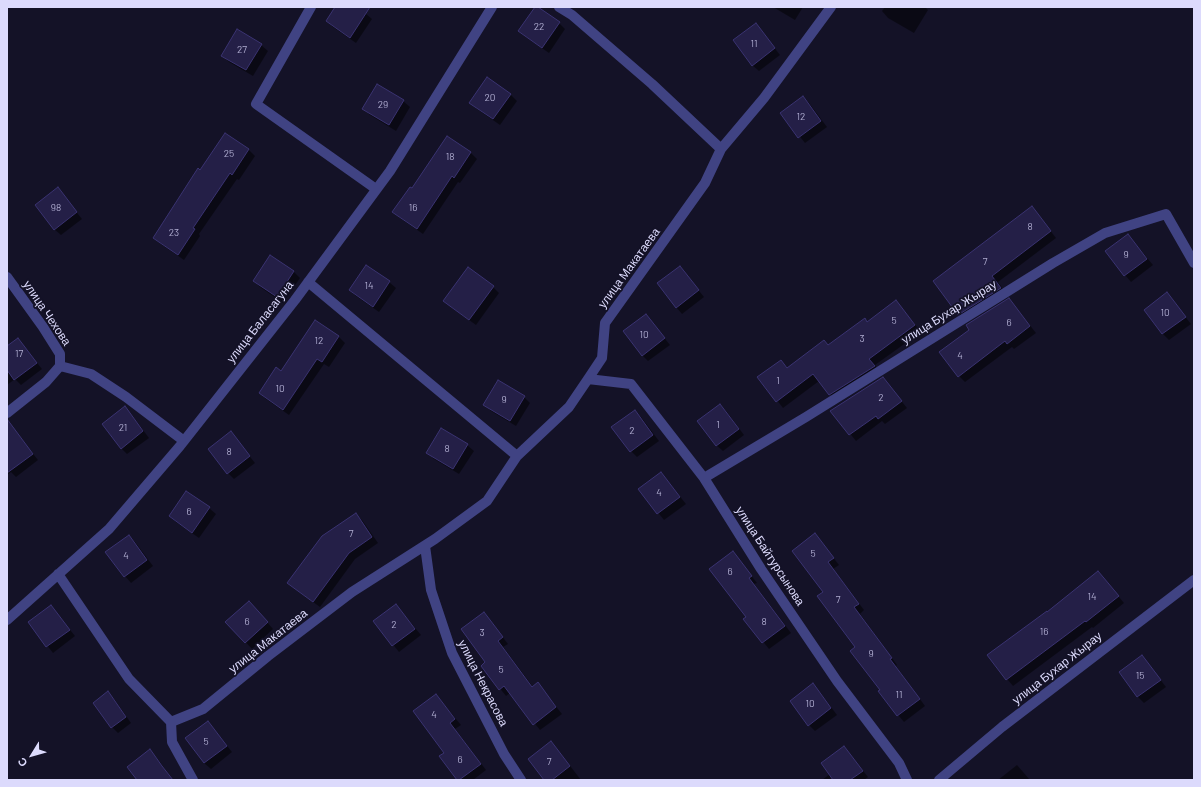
<!DOCTYPE html>
<meta charset="utf-8">
<style>
body{margin:0}
#map{position:relative;width:1201px;height:787px;overflow:hidden;background:#141227;font-family:Barlow,sans-serif}
canvas{display:block}
.frame{position:absolute;inset:0;border:8px solid #dcdafc;pointer-events:none}
.north{position:absolute;left:12px;top:735px;width:40px;height:40px;-webkit-text-stroke:3px #141227;paint-order:stroke;rotate:233deg;font-size:11px;font-weight:700;line-height:16px;text-align:center;color:#dcdafc}
.north::after{content:'';display:block;margin:auto;width:14px;height:18px;background:#dcdafc;clip-path:polygon(50% 0,100% 100%,50% 72%,0 100%)}
</style>
<div id="map">
<canvas width="1201" height="787"></canvas>
<div class="frame"></div>
<div class="north">С</div>
</div>
<script>
const c = document.querySelector('canvas').getContext('2d');
c.lineJoin = 'round';
function paint(path, color) { c.fillStyle = color; c.fill(path, 'evenodd'); }
const shape = rows => new Path2D(rows.map(r => 'M' + r).join(''));
function strokePath(path, color, width, dash) { c.strokeStyle = color; c.lineWidth = width; c.lineCap = dash ? 'butt' : 'round'; c.setLineDash(dash || []); c.stroke(path); }
function drawText(font, color, halo, rows, align = 'center') {
  c.font = font + ' Barlow,sans-serif'; c.lineWidth = 3.5; c.setLineDash([]); c.textBaseline = 'middle'; c.strokeStyle = halo; c.fillStyle = color; for (const [text, x, y, turn = 0] of rows) {
    c.save(); c.translate(x, y); c.rotate((+turn || 0) * Math.PI / 180); c.textAlign = isNaN(turn) ? turn : align; if (halo) c.strokeText(text, 0, 0); c.fillText(text, 0, 0); c.restore();
  }
}
paint(shape([
 [336,7,358,7,372,19,356,43,333,27,327,21],
 [773,7,803,7,795,20],
 [885,7,925,7,928,10,914,33,888,18,882,11],
 [559,23,565,29,549,53,526,37,520,31],
 [756,24,780,55,759,71,752,65],
 [261,45,268,51,253,76,229,62,222,55],
 [510,94,517,101,500,125,477,109,471,103],
 [803,97,809,103,827,127,805,143,781,113],
 [403,101,410,107,396,131,370,115,364,109],
 [226,134,249,150,255,156,239,180,237,179,199,234,200,236,184,260,161,244,155,238],
 [447,137,471,153,477,159,460,183,458,182,423,234,400,218,394,212,412,189],
 [58,189,82,219,61,235,54,229],
 [1032,207,1056,238,998,282,1007,294,965,320,959,314],
 [1128,235,1153,265,1131,282,1125,275],
 [270,257,294,272,300,278,283,303,260,287,254,281],
 [680,267,704,297,682,314,676,307],
 [468,269,493,287,499,293,476,325,451,307,445,301],
 [389,282,396,288,379,312,356,296,350,290],
 [1167,294,1191,324,1169,340,1163,334,1146,310],
 [1009,299,1036,333,1014,349,1012,347,965,382,959,376],
 [896,301,921,332,875,365,880,373,836,401,819,381,783,408,759,377,781,361,788,368,828,346,865,319,868,323],
 [646,315,670,345,648,361,642,355],
 [316,321,339,337,345,343,329,367,324,364,289,415,266,399,260,393,282,372],
 [18,339,42,369,21,385,15,379,7,385,7,347],
 [883,378,907,408,885,424,882,421,856,441,832,411],
 [524,397,530,403,516,426,491,411,484,404],
 [720,405,726,411,744,435,723,451,716,445],
 [125,408,131,414,149,438,127,454,121,448],
 [635,411,641,417,659,441,637,457,631,451],
 [442,429,467,445,474,451,459,474,434,459,428,453],
 [14,430,38,460,16,477,11,472,7,475,7,435],
 [231,433,255,463,234,479,228,473],
 [661,473,686,504,664,520,640,490],
 [209,508,216,514,199,538,176,522,170,516],
 [355,514,362,520,378,543,355,559,320,607,295,589,289,583],
 [815,534,839,565,833,569,864,610,860,614,897,665,896,666,925,706,904,722,879,692,881,690,824,592],
 [129,536,135,542,153,566,131,583,125,576],
 [733,552,757,583,754,584,791,633,769,649,745,619,747,617],
 [1104,579,1124,603,1093,628,1092,627,1013,686,988,656],
 [396,605,421,635,399,652,375,622],
 [51,606,75,636,53,653,29,622],
 [255,608,273,629,252,649,227,622],
 [484,613,508,644,503,647,533,687,538,684,562,714,540,730,510,693,506,696,482,666,487,662],
 [1142,656,1166,687,1144,703,1138,697,1120,672],
 [813,684,819,691,837,715,815,731,809,725],
 [107,693,114,699,131,723,118,733,112,727],
 [436,695,461,725,455,729,486,770,473,780,458,780],
 [208,722,232,752,211,769,204,763],
 [551,743,557,749,581,780,545,780],
 [844,747,868,777,864,780,822,780,830,774],
 [150,751,156,757,173,780,138,780],
 [1017,765,1030,780,998,780]
]), '#0007');
const building = shape([
 [335,7,370,7,350,38,326,21,335,7],
 [535,7,538,7,560,22,542,48,518,31,535,7],
 [756,23,775,48,752,66,733,40,756,23],
 [237,29,262,44,246,70,221,56,237,29],
 [487,77,511,94,493,119,469,103,487,77],
 [377,84,404,100,389,125,362,109,377,84],
 [803,96,821,121,798,138,780,113,803,96],
 [225,133,249,149,232,175,230,173,193,228,195,229,178,255,153,238,198,168,200,170,225,133],
 [447,136,471,152,454,178,452,176,417,229,392,212,410,187,412,188,447,136],
 [58,187,77,212,54,230,35,205,58,187],
 [1032,206,1051,231,992,276,1001,288,958,315,933,281,1032,206],
 [1128,234,1147,259,1124,276,1105,251,1128,234],
 [270,255,294,271,277,297,253,281,270,255],
 [366,265,390,281,373,307,349,290,366,265],
 [680,266,699,290,676,308,657,283,680,266],
 [468,267,494,286,469,320,443,301,468,267],
 [1167,292,1186,317,1162,334,1144,310,1167,292],
 [1009,298,1030,326,1007,344,1005,341,958,377,939,352,969,330,966,325,1009,298],
 [896,300,915,325,869,359,875,366,829,395,813,374,776,402,757,377,781,360,787,368,824,340,828,345,865,318,867,322,896,300],
 [646,314,665,338,642,356,623,331,646,314],
 [315,320,339,336,322,362,317,359,283,410,259,393,276,367,281,371,315,320],
 [18,338,37,363,14,380,7,370,7,346,18,338],
 [883,377,902,401,878,419,876,416,849,435,830,411,883,377],
 [498,380,525,396,510,421,483,405,498,380],
 [720,404,739,429,716,446,697,421,720,404],
 [125,406,143,431,121,449,102,424,125,406],
 [635,410,653,435,630,452,611,427,635,410],
 [7,419,33,454,7,473,7,419],
 [441,428,468,444,453,469,426,453,441,428],
 [231,431,250,456,227,474,208,449,231,431],
 [661,472,680,497,657,514,638,489,661,472],
 [186,491,210,507,192,533,169,516,186,491],
 [356,513,372,537,349,553,313,602,287,583,322,536,356,513],
 [815,533,834,558,828,562,859,604,854,607,892,658,890,659,920,699,897,716,878,691,880,690,850,651,855,647,817,596,823,592,792,551,815,533],
 [129,535,147,560,124,577,105,552,129,535],
 [733,551,752,576,749,578,785,626,762,643,743,619,746,617,709,569,733,551],
 [1098,571,1119,596,1086,622,1085,621,1006,680,987,655,1047,611,1047,612,1098,571],
 [249,601,268,622,245,643,225,622,249,601],
 [396,604,415,629,392,646,373,621,396,604],
 [51,605,70,630,46,647,28,622,51,605],
 [484,612,503,637,498,641,532,687,538,682,556,707,533,725,504,686,499,690,481,666,485,662,461,629,484,612],
 [1142,655,1161,680,1137,697,1119,672,1142,655],
 [813,683,831,708,808,726,790,701,813,683],
 [108,691,126,717,111,728,93,703,108,691],
 [436,694,455,719,450,723,481,764,459,780,457,780,439,756,444,753,413,711,436,694],
 [208,721,227,746,204,763,185,738,208,721],
 [551,741,570,766,552,780,544,780,528,759,551,741],
 [844,746,863,771,850,780,833,780,821,763,844,746],
 [150,749,162,766,173,780,137,780,127,767,150,749]
]);
paint(building, '#241f47');
strokePath(building, '#3a3371', 1);
strokePath(shape([
 [311,7,256,104,376,189],
 [559,7,572,15,652,84,721,149,764,98,831,7],
 [7,277,43,327,60,354,60,366,46,382,7,413],
 [308,282,517,456,569,407,588,379,602,358,605,323,705,183,721,149],
 [60,366,91,374,126,397,184,441],
 [588,379,631,384,704,478,761,569,837,681,899,763,907,780],
 [704,478,806,417,1053,263,1105,233,1166,214,1194,263],
 [425,546,431,590,452,653,504,754,521,780],
 [58,574,129,679,171,722,203,709,268,656,352,592,435,539,487,501,517,456],
 [7,620,109,529,180,446,295,300,390,171,492,7],
 [171,722,172,742,193,780],
 [939,780,1002,727,1194,580]
]), '#404383', 10);
drawText('10px', '#aeabcf', null, [
 ["22",539,27],
 ["11",754,44],
 ["27",242,50],
 ["20",490,98],
 ["29",383,105],
 ["12",801,117],
 ["25",229,154],
 ["18",450,157],
 ["98",56,208],
 ["16",413,208],
 ["8",1030,227],
 ["23",174,233],
 ["9",1126,255],
 ["7",985,262],
 ["14",369,286],
 ["10",1165,313],
 ["5",894,321],
 ["6",1009,323],
 ["10",644,335],
 ["3",862,339],
 ["12",319,341],
 ["17",19,354],
 ["4",960,356],
 ["1",778,381],
 ["10",280,389],
 ["2",881,398],
 ["9",504,400],
 ["1",718,425],
 ["21",123,428],
 ["2",632,431],
 ["8",447,449],
 ["8",229,452],
 ["4",659,493],
 ["6",189,512],
 ["7",351,534],
 ["5",813,554],
 ["4",126,556],
 ["6",730,572],
 ["14",1092,597],
 ["7",838,600],
 ["6",247,622],
 ["8",764,622],
 ["2",394,625],
 ["16",1044,632],
 ["3",482,633],
 ["9",871,654],
 ["5",501,670],
 ["15",1140,676],
 ["11",899,695],
 ["10",810,704],
 ["4",434,715],
 ["5",206,742],
 ["6",460,760],
 ["7",549,762]
]);
drawText('12px', '#dcdafc', '#141227', [
 ["улица Макатаева",629,268,-54],
 ["улица Бухар Жырау",949,312,-32],
 ["улица Чехова",47,313,56],
 ["улица Баласагуна",260,322,-52],
 ["улица Байтурсынова",770,556,57],
 ["улица Макатаева",268,641,-38],
 ["улица Бухар Жырау",1057,668,-38],
 ["улица Некрасова",483,683,63]
]);
</script>
